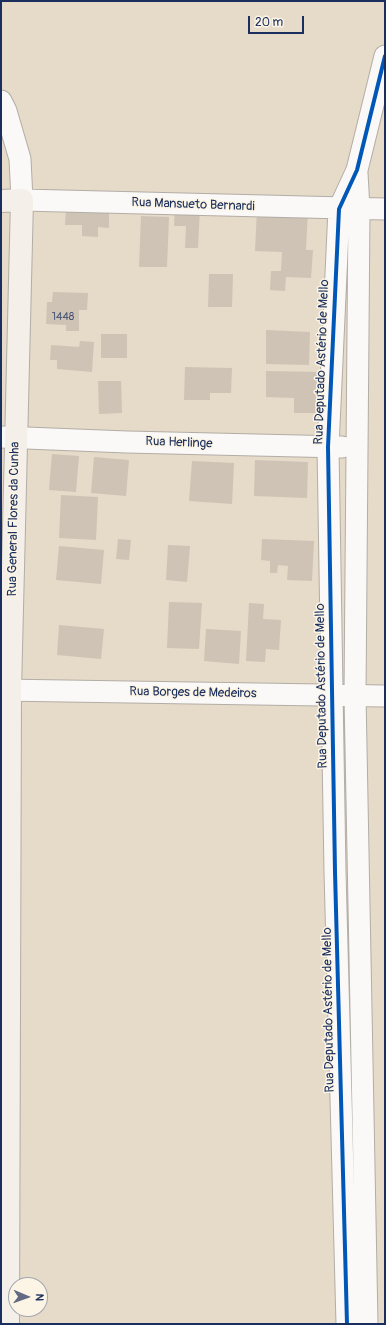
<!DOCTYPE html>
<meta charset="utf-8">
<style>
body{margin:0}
#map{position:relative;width:386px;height:1325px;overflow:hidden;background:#e6dac9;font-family:Pangolin,sans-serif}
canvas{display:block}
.frame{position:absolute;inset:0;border:2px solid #1b2f5e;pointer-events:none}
.north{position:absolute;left:8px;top:1277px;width:40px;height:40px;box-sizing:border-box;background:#fcf5e5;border:1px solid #a2a6af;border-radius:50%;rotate:92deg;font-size:11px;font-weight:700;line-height:16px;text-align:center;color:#1b2f5e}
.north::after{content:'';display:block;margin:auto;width:14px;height:18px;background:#626b83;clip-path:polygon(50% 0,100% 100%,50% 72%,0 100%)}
.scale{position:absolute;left:248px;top:16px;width:56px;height:18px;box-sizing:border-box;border:2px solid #1b2f5e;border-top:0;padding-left:5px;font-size:12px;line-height:14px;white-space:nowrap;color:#1b2f5e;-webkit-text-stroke:3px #fcf5e5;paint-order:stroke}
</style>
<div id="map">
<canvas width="386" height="1325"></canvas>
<div class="frame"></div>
<div class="north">N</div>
<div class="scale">20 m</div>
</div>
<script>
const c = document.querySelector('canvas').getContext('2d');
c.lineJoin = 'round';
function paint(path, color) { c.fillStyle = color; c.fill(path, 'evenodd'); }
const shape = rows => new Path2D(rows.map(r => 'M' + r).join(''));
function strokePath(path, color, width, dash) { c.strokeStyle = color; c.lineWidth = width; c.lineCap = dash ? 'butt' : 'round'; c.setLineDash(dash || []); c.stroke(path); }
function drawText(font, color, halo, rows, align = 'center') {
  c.font = font + ' Pangolin,sans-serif'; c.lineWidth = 3; c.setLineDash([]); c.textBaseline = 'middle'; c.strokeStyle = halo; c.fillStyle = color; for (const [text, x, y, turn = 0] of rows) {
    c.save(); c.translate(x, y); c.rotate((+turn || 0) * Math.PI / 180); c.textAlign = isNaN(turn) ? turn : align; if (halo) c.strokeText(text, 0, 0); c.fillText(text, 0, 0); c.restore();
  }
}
paint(shape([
 [175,207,200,208,198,248,185,248,186,226,174,226],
 [66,208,109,210,109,228,98,227,98,237,82,236,82,225,65,225],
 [257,209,308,211,306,250,313,250,311,278,286,277,285,291,270,290,271,271,281,271,282,252,255,251],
 [141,216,169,217,167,267,139,267],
 [209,274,233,274,232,307,208,307],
 [53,292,88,293,87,310,79,310,79,331,66,331,66,325,46,324,47,302,52,302],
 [266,330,310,332,309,365,266,364],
 [101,334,127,334,127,358,101,358],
 [80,341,94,342,92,372,57,369,57,360,50,360,51,345,79,347],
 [185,367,232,368,231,393,210,393,210,400,184,400],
 [266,371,321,372,320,413,294,413,294,398,266,397],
 [98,381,121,381,122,413,99,414],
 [52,454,79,456,76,492,49,490],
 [94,457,129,460,126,496,91,493],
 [255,460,308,462,307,498,254,496],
 [192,461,234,463,232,504,189,501],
 [61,495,98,497,96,540,59,538],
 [118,539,131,540,129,560,116,559],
 [262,539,314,541,312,581,287,580,288,566,278,565,277,573,270,573,270,561,261,560],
 [168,545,190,546,187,582,166,580],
 [59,546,104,550,101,584,56,580],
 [169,602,202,603,199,649,167,648],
 [249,603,264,604,263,619,281,620,279,650,266,649,265,662,246,661],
 [59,625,104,629,101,659,57,655],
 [206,629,241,631,239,664,204,661]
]), '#cfc3b5');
const street = shape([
 [1,101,6,111,20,159,22,200,385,209],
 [357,173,359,209,355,695,367,1324],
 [1,437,127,442,342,447],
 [1,690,385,696],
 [347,1324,335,872,328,447,339,209,357,170,385,56]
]);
const secondary = shape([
 [1,201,22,200,10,690,8,1324]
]);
strokePath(street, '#b2ada6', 23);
strokePath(secondary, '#b2ada6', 24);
strokePath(street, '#fbf9f7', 21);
strokePath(secondary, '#f4efe8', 22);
strokePath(shape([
 [347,1324,335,872,328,447,339,209,357,170,385,56]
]), '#0057b8', 4);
drawText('11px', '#485474', null, [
 ["1448",63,317]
]);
drawText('13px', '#1b2f5e', '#fcf5e5', [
 ["Rua Mansueto Bernardi",193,205,2],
 ["Rua Deputado Astério de Mello",322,362,-88],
 ["Rua Herlinge",179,443,2],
 ["Rua General Flores da Cunha",14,519,-89],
 ["Rua Deputado Astério de Mello",322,686,-91],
 ["Rua Borges de Medeiros",193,693,1],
 ["Rua Deputado Astério de Mello",329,1010,-91]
]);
</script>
